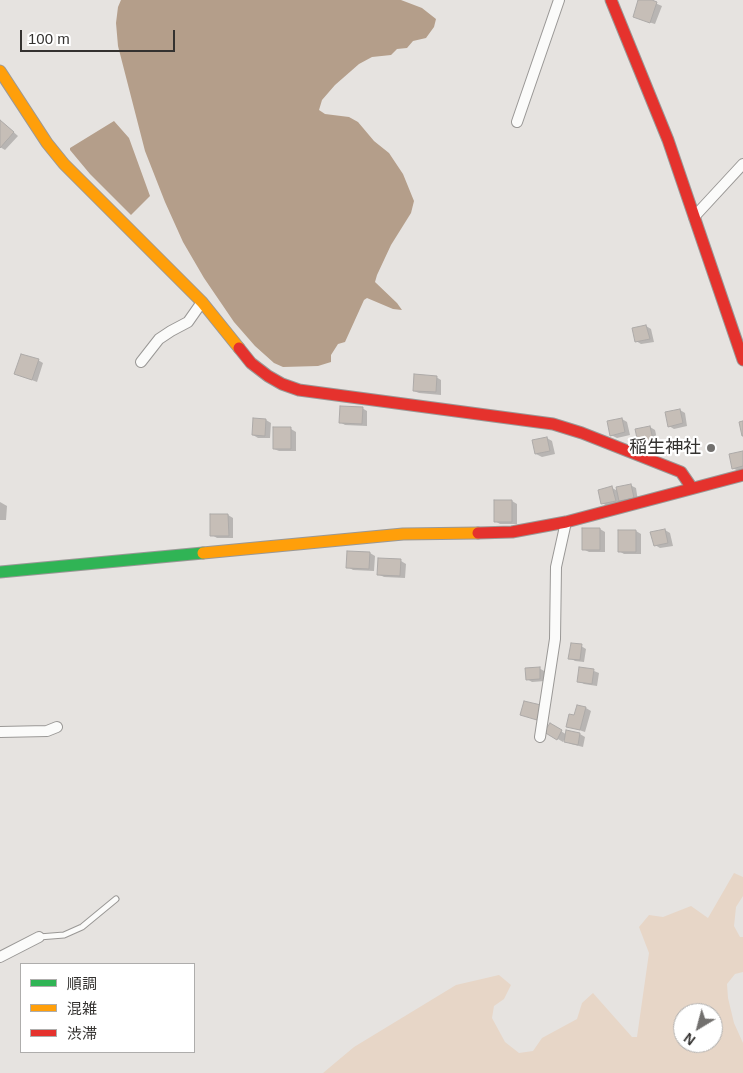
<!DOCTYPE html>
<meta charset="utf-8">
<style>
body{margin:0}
#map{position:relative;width:743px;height:1073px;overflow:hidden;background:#e6e3e0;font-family:Arial,"Noto Sans JP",sans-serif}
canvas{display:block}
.legend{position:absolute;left:20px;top:963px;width:175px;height:90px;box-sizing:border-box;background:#fff;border:1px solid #aeadac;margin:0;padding:6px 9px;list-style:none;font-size:15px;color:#343230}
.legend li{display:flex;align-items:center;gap:10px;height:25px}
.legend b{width:25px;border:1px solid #aeadac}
.north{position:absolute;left:673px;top:1003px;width:50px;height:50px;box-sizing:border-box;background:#fff;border:1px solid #aeadac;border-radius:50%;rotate:217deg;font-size:14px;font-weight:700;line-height:20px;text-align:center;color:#343230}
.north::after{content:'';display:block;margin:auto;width:18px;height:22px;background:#72706e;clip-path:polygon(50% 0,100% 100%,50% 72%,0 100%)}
.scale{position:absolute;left:20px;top:30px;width:155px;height:22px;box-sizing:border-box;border:2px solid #343230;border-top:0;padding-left:6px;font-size:15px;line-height:18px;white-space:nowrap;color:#343230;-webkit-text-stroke:4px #fff;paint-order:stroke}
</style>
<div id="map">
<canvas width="743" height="1073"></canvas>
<ul class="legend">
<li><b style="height:6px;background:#30b455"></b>順調</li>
<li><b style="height:6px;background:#ff9f0a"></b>混雑</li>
<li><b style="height:6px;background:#e5322d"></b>渋滞</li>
</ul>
<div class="north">N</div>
<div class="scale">100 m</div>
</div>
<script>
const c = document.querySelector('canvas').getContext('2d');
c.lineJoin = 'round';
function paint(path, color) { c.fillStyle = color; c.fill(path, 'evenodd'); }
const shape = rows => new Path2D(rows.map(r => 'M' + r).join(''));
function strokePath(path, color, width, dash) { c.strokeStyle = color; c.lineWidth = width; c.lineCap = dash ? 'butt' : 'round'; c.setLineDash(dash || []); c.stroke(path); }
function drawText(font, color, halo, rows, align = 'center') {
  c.font = font + ' Arial,"Noto Sans JP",sans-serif'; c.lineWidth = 4.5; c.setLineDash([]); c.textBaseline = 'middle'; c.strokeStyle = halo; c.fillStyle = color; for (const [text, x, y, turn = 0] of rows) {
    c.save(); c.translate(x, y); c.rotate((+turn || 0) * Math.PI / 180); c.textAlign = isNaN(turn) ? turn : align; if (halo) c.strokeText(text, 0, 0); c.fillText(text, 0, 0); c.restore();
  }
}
paint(shape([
 [734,873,743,877,743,896,736,907,734,926,740,937,743,937,743,972,735,974,727,984,728,998,734,1023,743,1043,743,1073,323,1073,354,1047,456,985,499,975,511,985,504,999,494,1006,492,1018,505,1042,519,1053,533,1051,542,1038,577,1019,582,1003,593,993,632,1037,637,1037,649,953,639,927,649,915,663,917,691,906,708,918],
 [683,1013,713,1013,713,1043,683,1043]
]), '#e7d6c7');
paint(shape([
 [121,0,401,0,422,8,436,19,434,27,426,38,413,41,407,48,397,49,391,55,372,57,359,64,335,85,322,100,319,110,325,114,349,117,358,122,374,141,389,153,403,174,414,201,411,213,391,245,377,275,375,282,397,303,402,310,393,309,367,298,364,300,345,342,338,344,331,355,331,362,318,366,283,367,274,363,255,346,234,322,204,278,183,242,165,202,145,151,118,46,116,23,118,7],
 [114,121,129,138,150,196,131,215,90,174,70,150,70,148]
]), '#b49e8a');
paint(shape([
 [640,0,648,0,662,6,655,24,639,19],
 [1,121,18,136,5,150,0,147],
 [646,326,651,329,654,342,641,344,636,341],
 [38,360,43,363,37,382,16,374],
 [436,377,441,380,441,395,419,393,414,391],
 [362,408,367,411,367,426,345,425,340,422],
 [680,410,685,413,687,426,674,429,669,426],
 [622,419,627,422,630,435,617,438,611,435],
 [266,420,271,423,270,438,258,438,253,435],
 [650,427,655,430,658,443,645,445,640,442],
 [291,429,296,432,296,451,279,451,274,449],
 [547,438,552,441,555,454,542,457,536,454],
 [743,452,743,470,738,471,733,468],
 [630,485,636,488,638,501,607,506,602,503,612,488,618,491],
 [512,501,517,504,517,524,500,524,495,521],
 [0,502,7,506,6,520,0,520],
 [211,515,228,515,233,518,233,538,217,538,212,535],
 [600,529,605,532,605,552,589,552,583,549],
 [665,530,670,533,673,546,660,548,655,545],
 [636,531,641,534,641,554,624,554,619,551],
 [370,553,375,556,374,571,353,570,348,567],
 [401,561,406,564,405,578,384,577,378,574],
 [581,646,586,649,584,662,575,661,570,658],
 [539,668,544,671,545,681,532,682,527,679],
 [594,671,599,673,597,686,584,684,579,681],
 [586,708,591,711,585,732,567,726],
 [550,724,567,735,580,734,585,737,583,747,571,744,566,742,566,736,563,742,546,732]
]), '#0003');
const building = shape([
 [638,0,652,0,657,2,650,23,633,17,638,0],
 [0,120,14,132,0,148,0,120],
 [646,325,650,339,635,342,632,328,646,325],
 [21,354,39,359,32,380,14,374,21,354],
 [414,374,437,376,436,392,413,391,414,374],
 [340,406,363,407,362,424,339,423,340,406],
 [680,409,683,423,668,427,665,412,680,409],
 [253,418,266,419,265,436,252,435,253,418],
 [622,418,625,432,610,436,607,421,622,418],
 [743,421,743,436,742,436,739,422,743,421],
 [650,426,653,440,638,443,635,429,650,426],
 [273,427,291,427,291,449,273,449,273,427],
 [547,437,550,451,535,454,532,440,547,437],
 [743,451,743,466,732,469,729,454,743,451],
 [631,484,634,498,619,501,616,487,631,484],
 [612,486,616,501,601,504,598,490,612,486],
 [494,500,512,500,512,522,494,522,494,500],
 [210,514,228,514,229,536,210,536,210,514],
 [582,528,600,528,600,550,582,550,582,528],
 [665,529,668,543,654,546,650,532,665,529],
 [618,530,636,530,636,552,618,552,618,530],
 [347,551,370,552,369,569,346,568,347,551],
 [378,558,401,559,400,576,377,575,378,558],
 [571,643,582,644,580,660,568,659,571,643],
 [540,667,540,679,526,680,525,668,540,667],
 [579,667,594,669,592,684,577,682,579,667],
 [524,701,541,705,537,720,520,715,524,701],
 [577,705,586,707,580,730,566,727,569,714,574,715,577,705],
 [550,723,562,730,557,740,544,732,550,723],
 [566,730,580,733,578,745,564,742,566,730]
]);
paint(building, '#c6beb7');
strokePath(building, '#adaaa8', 1);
const lane = shape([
 [39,937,64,935,82,927,116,899]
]);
const street = shape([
 [517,122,559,0],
 [694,217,743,164],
 [141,362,159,339,171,331,188,322,202,302],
 [0,732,47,731,57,727],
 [540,737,555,639,556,567,566,522],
 [0,957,39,937]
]);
const fast = shape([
 [0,572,203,553]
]);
const slow = shape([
 [0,71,47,143,64,164,202,302,239,348],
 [203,553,403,534,478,533]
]);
const jam = shape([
 [611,0,668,140,743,360],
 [239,348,251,363,268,376,282,384,299,390,553,424,582,433,681,472,692,488],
 [478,533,512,532,566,522,743,475]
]);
strokePath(lane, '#9a9896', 7);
strokePath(street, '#9a9896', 12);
strokePath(fast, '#9a9896', 13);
strokePath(slow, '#9a9896', 13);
strokePath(jam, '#9a9896', 13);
strokePath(lane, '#fbfbfa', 5);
strokePath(street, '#fbfbfa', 10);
strokePath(fast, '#30b455', 11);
strokePath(slow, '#ff9f0a', 11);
strokePath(jam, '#e5322d', 11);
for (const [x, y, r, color] of [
 [711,448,5,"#72706e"]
]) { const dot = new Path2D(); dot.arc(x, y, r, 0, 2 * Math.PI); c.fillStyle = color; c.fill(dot); strokePath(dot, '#fff', 2); }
drawText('18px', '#343230', '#fff', [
 ["稲生神社",701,448]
], 'right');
</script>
